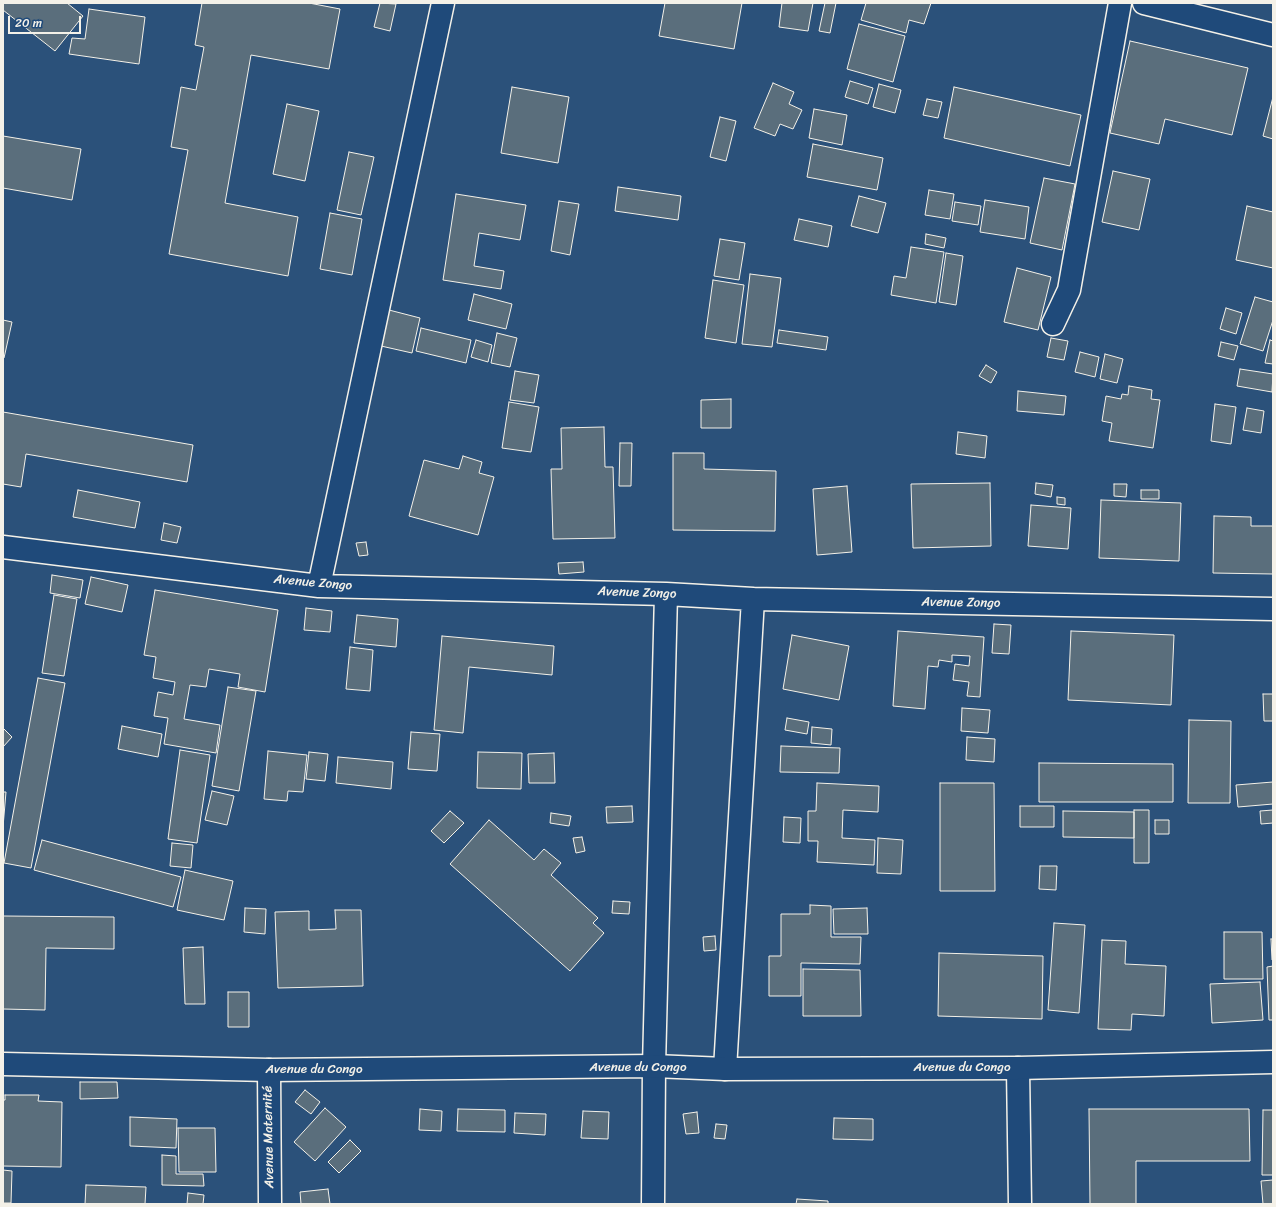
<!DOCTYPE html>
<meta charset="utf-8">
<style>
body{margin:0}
#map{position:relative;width:1276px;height:1207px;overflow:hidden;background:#2b517a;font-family:Sriracha,sans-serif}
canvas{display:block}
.frame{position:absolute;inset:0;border:4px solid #f4f1e8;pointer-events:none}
.scale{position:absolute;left:8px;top:16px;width:73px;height:18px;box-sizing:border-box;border:2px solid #f4f1e8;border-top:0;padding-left:5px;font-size:12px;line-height:14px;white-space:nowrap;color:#f4f1e8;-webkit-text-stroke:3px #1f4a7a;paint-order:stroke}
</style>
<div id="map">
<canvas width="1276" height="1207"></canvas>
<div class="frame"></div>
<div class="scale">20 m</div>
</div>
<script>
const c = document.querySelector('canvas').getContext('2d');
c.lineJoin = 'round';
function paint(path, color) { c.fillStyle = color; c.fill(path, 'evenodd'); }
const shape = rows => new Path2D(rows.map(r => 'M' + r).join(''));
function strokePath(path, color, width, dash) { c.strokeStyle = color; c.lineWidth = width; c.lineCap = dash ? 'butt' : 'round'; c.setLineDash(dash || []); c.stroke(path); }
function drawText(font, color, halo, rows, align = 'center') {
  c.font = font + ' Sriracha,sans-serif'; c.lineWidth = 3; c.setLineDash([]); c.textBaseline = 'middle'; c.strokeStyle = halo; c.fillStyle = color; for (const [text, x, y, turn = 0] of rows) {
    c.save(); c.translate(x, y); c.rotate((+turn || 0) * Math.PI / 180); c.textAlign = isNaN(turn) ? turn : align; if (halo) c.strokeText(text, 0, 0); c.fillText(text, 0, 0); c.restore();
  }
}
const building = shape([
 [3,3,67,3,83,16,55,51,3,10,3,3],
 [202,3,309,3,340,9,329,69,251,55,225,203,298,217,288,276,169,254,188,150,171,147,181,87,196,90,204,47,195,45,202,3],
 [380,3,396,4,390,31,374,27,380,3],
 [665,3,742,3,734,49,659,36,665,3],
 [782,3,813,3,808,31,779,27,782,3],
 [825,3,836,3,830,33,819,31,825,3],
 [866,3,931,3,924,24,909,20,906,33,861,20,866,3],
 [89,9,145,17,139,64,69,54,72,38,85,39,89,9],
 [859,24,905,36,893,82,847,69,859,24],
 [1130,41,1248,68,1232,135,1165,119,1159,144,1110,133,1130,41],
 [850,81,873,88,868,104,845,97,850,81],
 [773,83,794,92,789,104,802,110,793,129,780,124,775,136,754,128,773,83],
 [879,84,901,90,895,113,873,107,879,84],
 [512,87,569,97,558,163,501,153,512,87],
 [954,87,1081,115,1070,166,944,138,954,87],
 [1273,97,1273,139,1263,136,1273,97],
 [927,99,942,102,938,118,923,115,927,99],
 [287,104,319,111,305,181,273,174,287,104],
 [814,109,847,115,842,145,809,138,814,109],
 [720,117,736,121,726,161,710,157,720,117],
 [3,136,81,149,72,200,3,188,3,136],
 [813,144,883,158,877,190,807,177,813,144],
 [349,152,374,157,361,215,337,210,349,152],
 [1113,171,1150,179,1139,230,1102,222,1113,171],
 [1044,178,1075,184,1062,250,1030,243,1044,178],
 [618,187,681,196,678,220,615,211,618,187],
 [929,190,954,194,950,219,925,215,929,190],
 [456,194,526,205,520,240,479,233,474,266,504,271,501,289,443,280,456,194],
 [859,196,886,203,878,233,851,226,859,196],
 [985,200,1029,207,1025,239,980,232,985,200],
 [559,201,579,204,570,255,551,251,559,201],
 [955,202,981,206,978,225,952,221,955,202],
 [1247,206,1273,212,1273,268,1236,260,1247,206],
 [330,213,362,219,352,275,320,269,330,213],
 [799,219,832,226,828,247,794,240,799,219],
 [926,234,946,238,944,248,925,244,926,234],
 [720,239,745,243,739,280,714,276,720,239],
 [911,247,944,252,936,303,891,295,894,276,906,278,911,247],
 [946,253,963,256,956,305,939,302,946,253],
 [1017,268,1051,277,1038,330,1004,322,1017,268],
 [750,274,781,278,772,347,742,344,750,274],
 [713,280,744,285,736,343,705,338,713,280],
 [474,294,512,304,506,329,468,320,474,294],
 [1255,297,1273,302,1273,320,1263,351,1240,344,1255,297],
 [1226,308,1242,313,1236,334,1220,329,1226,308],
 [389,310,420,318,412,353,381,346,389,310],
 [3,320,12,322,4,358,3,357,3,320],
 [421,328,471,340,466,363,416,351,421,328],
 [779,330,828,337,826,350,777,343,779,330],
 [497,333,517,338,510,367,491,363,497,333],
 [1051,338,1068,341,1064,360,1047,357,1051,338],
 [476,340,492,345,488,362,471,357,476,340],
 [1270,340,1273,341,1273,364,1265,363,1270,340],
 [1221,342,1238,346,1234,360,1218,356,1221,342],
 [1080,352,1099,357,1095,377,1075,372,1080,352],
 [1105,354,1123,359,1117,383,1100,379,1105,354],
 [986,365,997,372,991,383,979,376,986,365],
 [1240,369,1273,374,1272,392,1237,386,1240,369],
 [515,371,539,375,534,403,510,400,515,371],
 [1129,386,1152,390,1151,399,1160,400,1153,448,1109,441,1112,423,1102,421,1106,396,1121,399,1122,394,1128,395,1129,386],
 [1018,391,1066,396,1064,415,1017,411,1018,391],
 [731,399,731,428,701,428,701,400,731,399],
 [509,402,539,407,531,452,502,448,509,402],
 [1215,404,1236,407,1231,444,1211,441,1215,404],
 [1247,408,1264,411,1261,433,1243,430,1247,408],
 [3,412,193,445,187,482,26,454,21,487,3,484,3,412],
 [604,427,605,467,613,467,615,538,553,539,551,469,562,469,561,428,604,427],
 [958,432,987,436,985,458,956,454,958,432],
 [620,443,632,443,631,486,619,486,620,443],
 [673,453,704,453,704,469,776,471,775,531,673,530,673,453],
 [463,456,482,462,479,473,494,477,478,535,409,516,424,460,459,469,463,456],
 [990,483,991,546,913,548,911,484,990,483],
 [1036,483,1053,485,1051,497,1035,494,1036,483],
 [1114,484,1127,484,1126,497,1114,496,1114,484],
 [847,486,852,552,817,555,813,489,847,486],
 [78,490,140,502,135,528,73,517,78,490],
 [1141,490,1159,490,1159,499,1141,499,1141,490],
 [1057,497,1065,498,1065,505,1057,504,1057,497],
 [1101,500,1181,503,1179,561,1099,558,1101,500],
 [1031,505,1071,508,1068,549,1028,546,1031,505],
 [1214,516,1251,517,1251,526,1273,526,1273,574,1213,573,1214,516],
 [164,523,181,527,177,543,161,540,164,523],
 [366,542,368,555,359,556,356,543,366,542],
 [583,562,584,572,559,574,558,563,583,562],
 [52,575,83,580,80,598,50,593,52,575],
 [91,577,128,585,122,612,85,604,91,577],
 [155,590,278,610,265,692,238,687,240,674,209,669,206,687,190,685,184,719,220,725,216,753,164,744,168,718,154,716,158,692,173,695,175,682,153,678,156,657,144,655,155,590],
 [54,595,77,599,64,676,42,673,54,595],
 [306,608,332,611,330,632,304,630,306,608],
 [357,615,398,619,396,647,354,643,357,615],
 [994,624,1011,625,1009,654,992,653,994,624],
 [898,631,984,637,980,697,967,696,969,682,953,680,955,664,969,666,970,656,952,655,952,662,939,660,938,667,928,666,925,709,893,706,898,631],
 [1071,631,1174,635,1171,705,1068,700,1071,631],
 [792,635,849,646,839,700,783,689,792,635],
 [442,636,554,646,552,675,469,667,463,733,434,730,442,636],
 [350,647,373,650,370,691,346,689,350,647],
 [38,678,65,683,31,868,4,863,38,678],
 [228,687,256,691,239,791,212,786,228,687],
 [1263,694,1273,694,1273,721,1264,721,1263,694],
 [962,708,990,710,988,733,961,731,962,708],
 [787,718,809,722,807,734,785,730,787,718],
 [1189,720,1231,721,1230,803,1188,803,1189,720],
 [122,726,162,734,158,757,118,749,122,726],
 [812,727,832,729,831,745,811,743,812,727],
 [3,728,12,737,3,747,3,728],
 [411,732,440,734,437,771,408,769,411,732],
 [967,737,995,739,994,762,966,760,967,737],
 [781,746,840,748,839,773,780,772,781,746],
 [180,750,210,755,197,843,168,839,180,750],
 [268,751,307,755,303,792,288,791,287,801,264,799,268,751],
 [309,752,328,754,325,781,306,779,309,752],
 [478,752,522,753,521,789,477,788,478,752],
 [554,753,555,783,529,783,528,754,554,753],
 [338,757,393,762,391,789,336,783,338,757],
 [1039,763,1173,764,1173,802,1039,802,1039,763],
 [1273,782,1273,804,1238,807,1236,785,1273,782],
 [817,783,879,786,878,812,843,810,842,838,875,840,874,865,817,862,818,841,808,841,808,811,816,811,817,783],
 [940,783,994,783,995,891,940,891,940,783],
 [212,791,234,796,227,825,205,820,212,791],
 [3,792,6,792,3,827,3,792],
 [632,806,633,822,607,823,606,807,632,806],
 [1020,806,1054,806,1054,827,1020,827,1020,806],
 [1134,810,1149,810,1149,863,1134,863,1134,810],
 [1273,810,1273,823,1261,824,1260,811,1273,810],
 [450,811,464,823,444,843,431,831,450,811],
 [1063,811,1134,812,1134,838,1063,837,1063,811],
 [551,813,571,816,569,826,550,823,551,813],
 [784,817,801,818,800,843,783,842,784,817],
 [489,820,534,860,544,849,561,863,551,875,598,918,593,923,604,933,570,971,450,864,489,820],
 [1155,820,1169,820,1169,834,1155,834,1155,820],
 [582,837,585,851,576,853,573,838,582,837],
 [878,838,903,840,901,874,877,873,878,838],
 [42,840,181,877,173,907,34,870,42,840],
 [172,843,193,845,191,868,170,866,172,843],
 [1040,866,1057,866,1056,890,1039,889,1040,866],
 [185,870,233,881,224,920,177,910,185,870],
 [613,901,630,902,629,914,612,913,613,901],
 [810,905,831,906,831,937,861,937,860,964,801,963,801,996,769,996,769,956,781,956,781,914,810,914,810,905],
 [245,908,266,909,265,934,244,932,245,908],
 [867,908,868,934,834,934,833,909,867,908],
 [335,910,361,910,363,986,278,988,275,912,309,911,309,930,336,929,335,910],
 [3,916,114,917,114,949,46,948,45,1010,3,1009,3,916],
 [1054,923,1085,925,1079,1013,1048,1010,1054,923],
 [1224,932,1262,932,1263,979,1224,979,1224,932],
 [715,936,716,950,704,951,703,937,715,936],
 [1271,939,1273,939,1273,960,1272,960,1271,939],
 [1102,940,1126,941,1125,964,1166,966,1164,1016,1132,1014,1131,1030,1098,1029,1102,940],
 [203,947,205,1004,185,1004,183,948,203,947],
 [939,953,1043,956,1042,1019,938,1016,939,953],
 [1273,966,1273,1020,1269,1020,1267,967,1273,966],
 [803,969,860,970,861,1016,803,1016,803,969],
 [1260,982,1263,1020,1212,1023,1210,984,1260,982],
 [228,992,249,992,249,1027,228,1027,228,992],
 [80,1082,117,1082,118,1098,80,1099,80,1082],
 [305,1090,320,1102,311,1114,295,1102,305,1090],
 [5,1095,39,1095,38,1101,62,1102,61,1167,3,1166,3,1100,5,1100,5,1095],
 [325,1108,346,1127,315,1161,294,1142,325,1108],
 [420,1109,442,1111,441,1131,419,1130,420,1109],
 [458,1109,505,1110,505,1132,457,1131,458,1109],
 [1089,1109,1249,1109,1250,1161,1136,1161,1136,1204,1090,1204,1089,1109],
 [1263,1110,1273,1110,1273,1175,1262,1175,1263,1110],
 [583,1111,609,1112,608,1139,581,1138,583,1111],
 [697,1112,699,1133,686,1134,683,1114,697,1112],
 [515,1113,546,1114,545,1135,514,1133,515,1113],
 [130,1117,177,1119,176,1148,130,1146,130,1117],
 [834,1118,873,1119,873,1140,833,1139,834,1118],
 [716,1124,727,1125,725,1139,714,1138,716,1124],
 [178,1128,215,1128,216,1172,179,1172,178,1128],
 [350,1140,361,1151,339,1173,328,1162,350,1140],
 [162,1155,176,1156,176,1174,203,1174,204,1186,162,1185,162,1155],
 [3,1170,12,1171,11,1203,3,1203,3,1170],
 [1273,1180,1273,1204,1263,1204,1261,1181,1273,1180],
 [86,1185,146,1187,145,1204,85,1204,86,1185],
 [328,1189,330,1204,301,1204,300,1192,328,1189],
 [188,1193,204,1195,203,1204,187,1204,188,1193],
 [797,1199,828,1201,828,1204,796,1204,797,1199]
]);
paint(building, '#5a6e7c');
strokePath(building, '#f4f1e8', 1);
const street = shape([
 [1053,324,1069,290,1120,3],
 [3,547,319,586,666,594,753,599,1273,609],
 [319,586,443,3],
 [1018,1068,1020,1204],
 [725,1069,753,599],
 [269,1070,270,1204],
 [653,1204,654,1066,666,594]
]);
const secondary = shape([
 [1144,3,1273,35],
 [3,1064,269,1070,654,1066,725,1069,1018,1068,1273,1062]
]);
strokePath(street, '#f4f1e8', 25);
strokePath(secondary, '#f4f1e8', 25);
strokePath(street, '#1f4a7a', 22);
strokePath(secondary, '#1f4a7a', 22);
drawText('13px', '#f4f1e8', '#1f4a7a', [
 ["Avenue Zongo",313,583,5],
 ["Avenue Zongo",637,593,2],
 ["Avenue Zongo",961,603,1],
 ["Avenue du Congo",638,1068],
 ["Avenue du Congo",962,1068],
 ["Avenue du Congo",314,1070],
 ["Avenue Maternité",269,1137,-91]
]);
</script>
